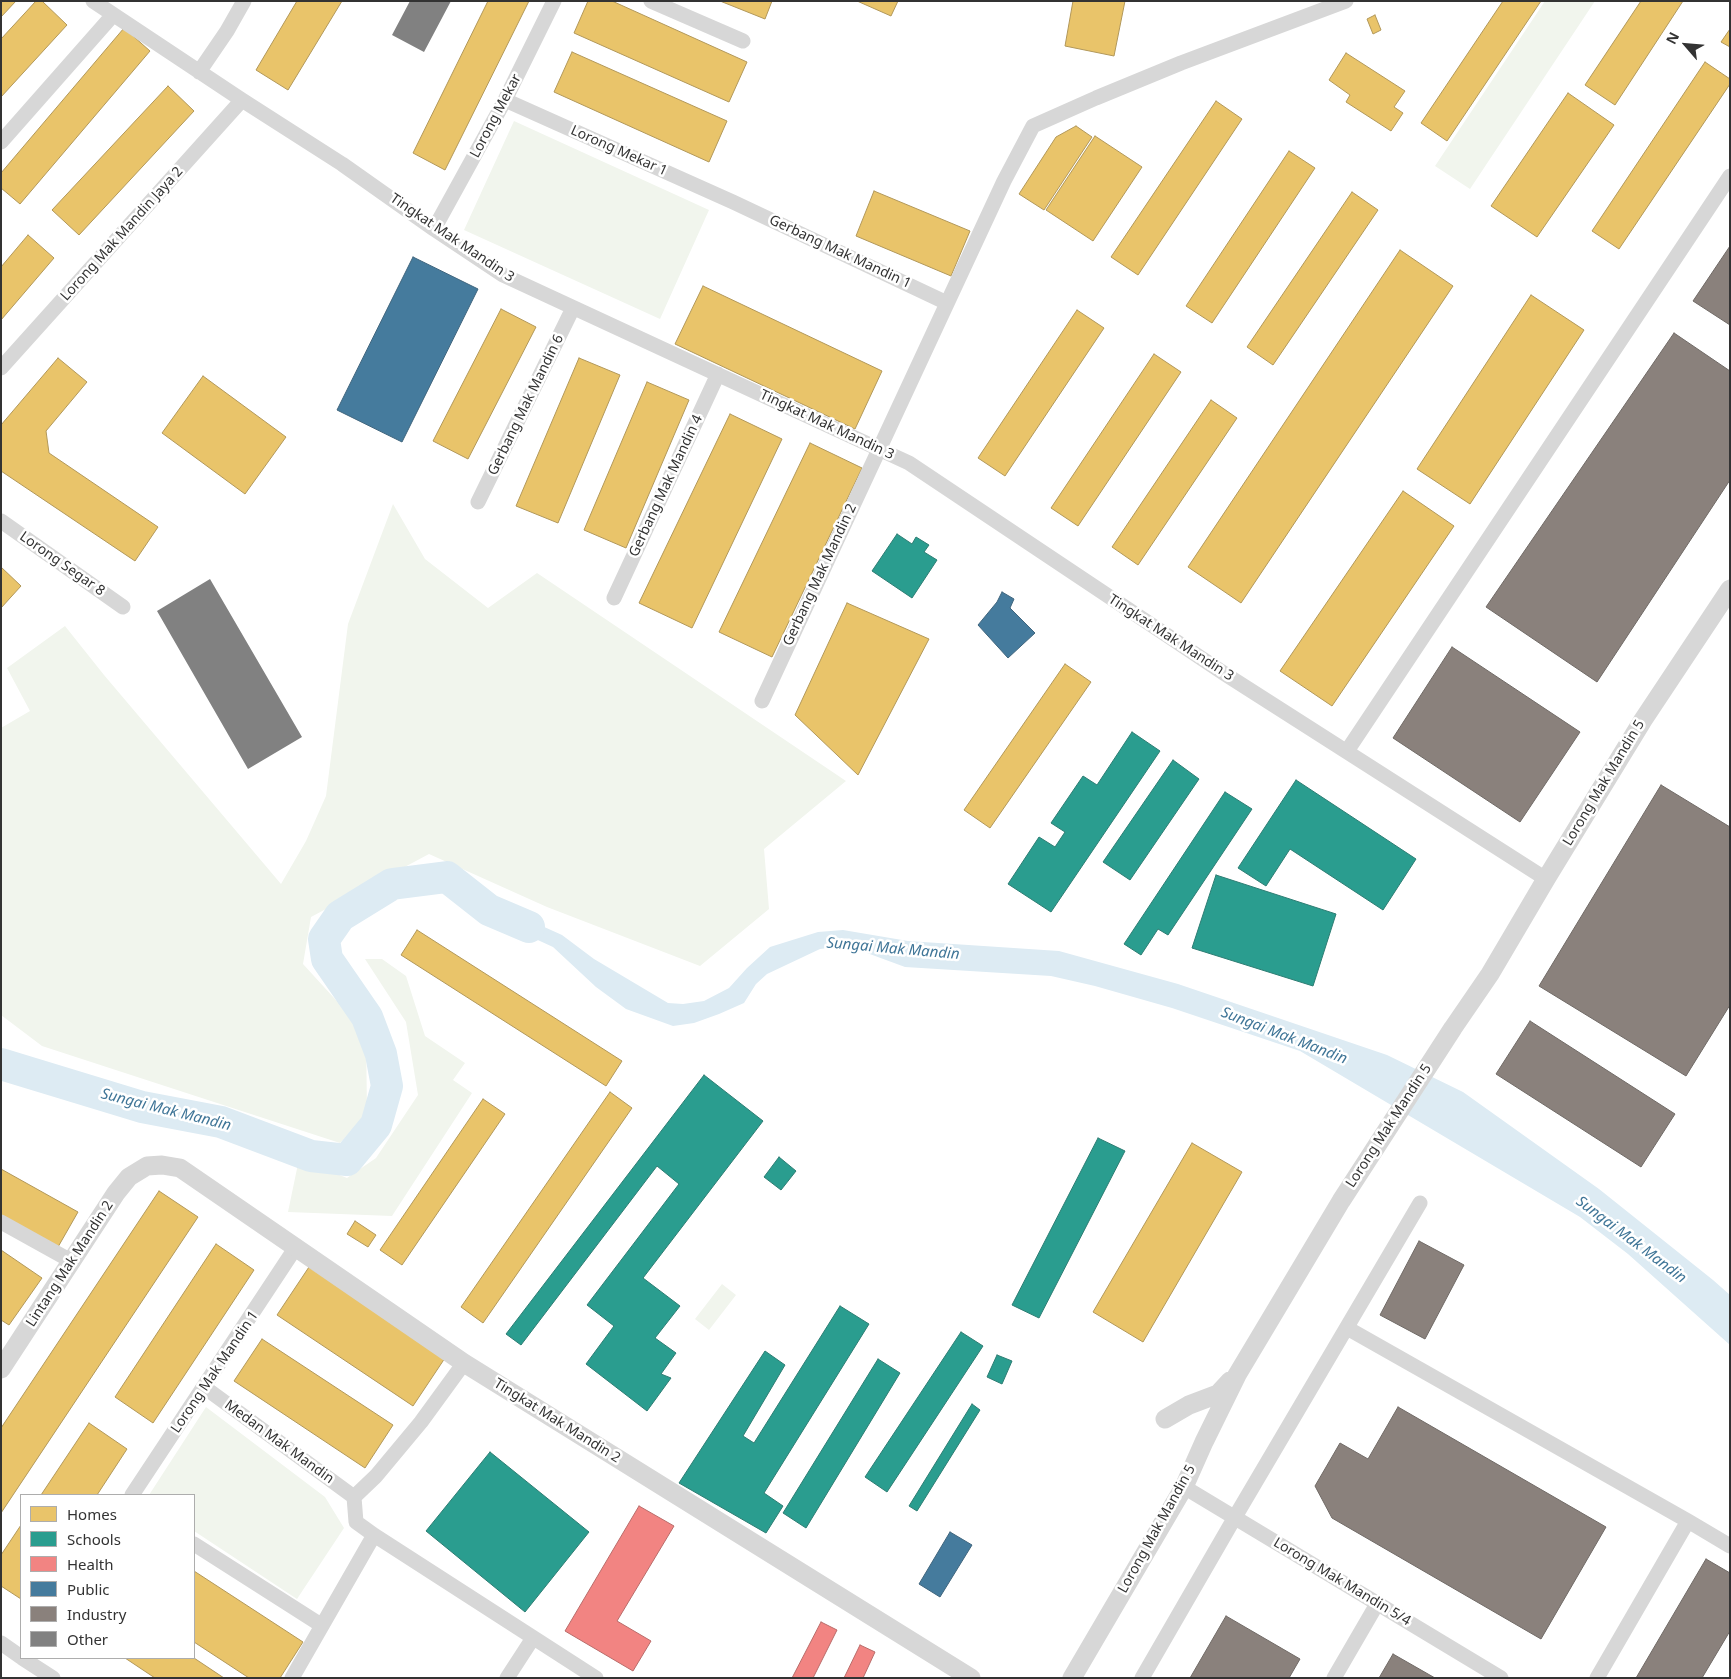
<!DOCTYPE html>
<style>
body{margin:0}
#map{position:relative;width:1731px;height:1679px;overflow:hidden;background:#fff;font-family:"Noto Sans",sans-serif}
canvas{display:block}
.frame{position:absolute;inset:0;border:2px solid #333;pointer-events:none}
.legend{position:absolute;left:20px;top:1494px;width:175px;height:165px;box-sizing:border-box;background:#fff;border:1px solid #adadad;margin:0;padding:6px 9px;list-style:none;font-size:15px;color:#333}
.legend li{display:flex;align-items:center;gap:10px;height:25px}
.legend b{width:25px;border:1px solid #adadad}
.north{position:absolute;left:1661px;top:20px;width:50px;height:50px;-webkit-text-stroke:4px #fff;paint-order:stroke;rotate:297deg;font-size:14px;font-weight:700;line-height:20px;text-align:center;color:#333}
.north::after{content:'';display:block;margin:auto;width:18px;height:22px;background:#333;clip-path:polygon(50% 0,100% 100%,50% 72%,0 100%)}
</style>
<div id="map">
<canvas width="1731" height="1679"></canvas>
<div class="frame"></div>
<ul class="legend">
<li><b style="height:14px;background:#e9c46a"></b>Homes</li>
<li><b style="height:14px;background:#2a9d8f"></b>Schools</li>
<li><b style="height:14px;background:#f28482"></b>Health</li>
<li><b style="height:14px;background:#457b9d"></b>Public</li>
<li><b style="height:14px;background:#8a817c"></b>Industry</li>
<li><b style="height:14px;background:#818181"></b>Other</li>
</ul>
<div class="north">N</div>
</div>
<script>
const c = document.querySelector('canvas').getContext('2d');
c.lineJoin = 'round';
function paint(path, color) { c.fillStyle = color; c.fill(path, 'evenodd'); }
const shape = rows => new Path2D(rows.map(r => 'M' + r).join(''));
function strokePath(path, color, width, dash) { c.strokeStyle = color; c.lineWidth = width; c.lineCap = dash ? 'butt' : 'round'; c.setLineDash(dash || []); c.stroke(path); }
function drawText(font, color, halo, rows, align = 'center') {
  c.font = font + ' "Noto Sans",sans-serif'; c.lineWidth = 5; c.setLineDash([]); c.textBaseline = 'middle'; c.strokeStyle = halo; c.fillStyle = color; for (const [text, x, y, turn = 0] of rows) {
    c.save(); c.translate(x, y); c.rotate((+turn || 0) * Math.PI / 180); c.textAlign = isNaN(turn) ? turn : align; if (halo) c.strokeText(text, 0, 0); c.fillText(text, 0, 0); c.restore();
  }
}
paint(shape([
 [1545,1,1595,1,1470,189,1435,166],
 [514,121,709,210,660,319,464,230],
 [393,504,425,559,488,608,537,573,846,781,764,849,769,909,700,966,547,907,429,854,311,917,303,964,366,1033,367,1113,340,1143,42,1046,1,1015,1,728,30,711,7,668,65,626,104,675,281,884,306,841,326,796,348,624],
 [365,959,382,959,406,976,425,1036,465,1063,453,1080,472,1093,392,1216,288,1212,299,1159,347,1178,376,1158,418,1095,406,1022],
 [722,1284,736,1295,709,1330,695,1319],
 [206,1407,325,1497,344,1528,297,1599,194,1531,194,1495,149,1495]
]), '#f1f5ed');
paint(shape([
 [489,910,511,912,562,935,594,959,668,1003,683,1004,704,1001,729,988,747,968,770,947,818,932,843,930,908,941,1059,951,1178,984,1387,1055,1463,1092,1599,1189,1713,1280,1730,1295,1730,1345,1628,1254,1580,1217,1300,1051,1172,1008,1095,986,1051,976,905,967,867,953,837,947,820,949,767,974,756,984,744,1003,719,1014,694,1023,673,1026,626,1009,596,987,553,947,505,925]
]), '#ddebf3');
const homes = shape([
 [1,1,16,1,1,17,1,1],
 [36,1,42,1,67,25,1,97,1,39,36,1],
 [297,1,342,1,288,90,256,70,297,1],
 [488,1,529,1,445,170,413,153,488,1],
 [588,1,612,1,747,62,729,102,574,33,588,1],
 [720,1,772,1,765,19,720,1],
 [857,1,898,1,891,16,857,1],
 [1073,1,1125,1,1114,56,1065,46,1073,1],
 [1503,1,1541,1,1447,141,1421,123,1503,1],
 [1641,1,1683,1,1615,105,1585,85,1641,1],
 [1375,15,1381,30,1373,34,1367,19,1375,15],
 [124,28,150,51,20,204,1,188,1,173,124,28],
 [1730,29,1730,47,1721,42,1730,29],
 [572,52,727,121,709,162,554,92,572,52],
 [1346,53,1405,91,1394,107,1403,113,1391,131,1346,102,1350,95,1329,80,1346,53],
 [1705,62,1730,79,1730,84,1619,249,1592,231,1705,62],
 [168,86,194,111,79,235,52,210,168,86],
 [1568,93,1614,125,1537,237,1491,206,1568,93],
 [1216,101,1242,119,1138,275,1111,257,1216,101],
 [1076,126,1092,137,1044,210,1019,194,1056,137,1076,126],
 [1095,136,1142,167,1093,241,1046,210,1095,136],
 [1289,151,1315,168,1212,323,1186,306,1289,151],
 [874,191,970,231,951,276,856,236,874,191],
 [1352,192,1378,210,1273,365,1247,347,1352,192],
 [28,235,54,258,1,320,1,267,28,235],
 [1400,250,1453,286,1241,603,1188,567,1400,250],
 [703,286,882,371,855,429,675,344,703,286],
 [1531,295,1584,330,1470,504,1417,469,1531,295],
 [501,309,536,327,468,459,433,441,501,309],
 [1077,310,1104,328,1005,476,978,458,1077,310],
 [1154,354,1181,372,1078,526,1051,508,1154,354],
 [58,358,87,382,46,431,49,453,158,527,135,561,1,471,1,425,58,358],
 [579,358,620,375,558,523,516,506,579,358],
 [203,376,286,437,245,494,162,433,203,376],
 [647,382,689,400,626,548,584,530,647,382],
 [1211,400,1237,418,1138,565,1112,547,1211,400],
 [730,414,782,439,692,628,639,603,730,414],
 [810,443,862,468,772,657,719,632,810,443],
 [1403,491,1454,526,1332,706,1280,671,1403,491],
 [1,567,21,586,1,608,1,567],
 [847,603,929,639,858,775,795,715,847,603],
 [1065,664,1091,682,990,828,964,810,1065,664],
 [417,930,622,1061,606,1086,401,955,417,930],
 [610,1092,632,1108,483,1323,461,1307,610,1092],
 [483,1099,505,1114,402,1265,380,1250,483,1099],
 [1192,1143,1242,1172,1143,1342,1093,1312,1192,1143],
 [1,1169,78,1212,58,1247,1,1215,1,1169],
 [159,1191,198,1217,1,1513,1,1428,159,1191],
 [355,1221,376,1235,368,1247,347,1234,355,1221],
 [216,1244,254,1270,153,1423,115,1397,216,1244],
 [1,1250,42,1278,9,1325,1,1320,1,1250],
 [309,1267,445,1358,413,1406,277,1315,309,1267],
 [262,1339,393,1425,365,1468,234,1381,262,1339],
 [89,1423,127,1449,97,1495,41,1495,89,1423],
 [21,1525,21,1599,1,1586,1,1555,21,1525],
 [194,1571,303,1642,280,1678,249,1678,194,1642,194,1571],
 [125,1658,194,1658,224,1678,155,1678,125,1658]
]);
paint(homes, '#e9c46a');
strokePath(homes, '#b2985a', 1);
const schools = shape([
 [897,534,912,544,916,537,929,545,924,552,937,560,912,598,872,571,897,534],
 [1132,732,1160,751,1051,912,1008,884,1039,837,1055,847,1065,832,1051,823,1083,776,1097,785,1132,732],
 [1173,760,1199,779,1130,880,1103,862,1173,760],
 [1296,780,1416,859,1383,910,1290,849,1266,886,1238,868,1296,780],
 [1225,792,1252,809,1168,935,1158,929,1141,955,1124,944,1225,792],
 [1216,875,1336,914,1313,986,1192,948,1216,875],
 [704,1075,763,1121,643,1278,680,1306,655,1338,676,1353,661,1374,671,1378,647,1411,586,1364,614,1326,587,1305,679,1184,657,1166,521,1345,506,1334,704,1075],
 [1098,1138,1125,1151,1039,1318,1012,1305,1098,1138],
 [779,1157,796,1171,781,1190,764,1177,779,1157],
 [840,1306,869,1324,764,1493,783,1506,766,1533,679,1483,765,1351,785,1365,743,1436,754,1443,840,1306],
 [961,1332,983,1346,887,1492,865,1477,961,1332],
 [997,1355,1012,1361,1002,1384,987,1377,997,1355],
 [878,1359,900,1373,806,1528,783,1513,878,1359],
 [972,1404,980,1410,917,1511,909,1506,972,1404],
 [490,1452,589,1532,525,1612,426,1531,490,1452]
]);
paint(schools, '#2a9d8f');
strokePath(schools, '#2d7d73', 1);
const health = shape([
 [639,1506,674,1526,617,1621,651,1641,633,1671,565,1631,639,1506],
 [821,1622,837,1630,813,1678,792,1678,821,1622],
 [860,1645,875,1652,863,1678,844,1678,860,1645]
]);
paint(health, '#f28482');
strokePath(health, '#b96c6a', 1);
const public = shape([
 [413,257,478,289,402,442,337,410,413,257],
 [1002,592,1014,599,1010,608,1035,633,1008,658,978,625,997,602,1002,592],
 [950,1532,972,1545,940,1597,919,1584,950,1532]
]);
paint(public, '#457b9d');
strokePath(public, '#40657d', 1);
const industry = shape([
 [1730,246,1730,325,1693,301,1730,246],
 [1674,333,1730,371,1730,480,1597,682,1486,607,1674,333],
 [1452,647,1580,732,1520,822,1393,738,1452,647],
 [1661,785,1730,827,1730,1005,1686,1076,1539,986,1661,785],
 [1530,1021,1675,1114,1641,1167,1496,1074,1530,1021],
 [1419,1241,1464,1265,1425,1339,1380,1315,1419,1241],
 [1398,1407,1606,1527,1541,1639,1332,1518,1315,1486,1340,1443,1368,1459,1398,1407],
 [1706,1559,1730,1573,1730,1631,1702,1678,1636,1678,1706,1559],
 [1226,1616,1300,1659,1289,1678,1190,1678,1226,1616],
 [1393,1654,1435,1678,1379,1678,1393,1654]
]);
paint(industry, '#8a817c');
strokePath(industry, '#706a66', 1);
strokePath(shape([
 [1,1064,142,1107,221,1122,311,1156,347,1160,376,1125,387,1086,381,1054,367,1017,327,959,324,939,340,916,392,884,447,877,489,910,529,927]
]), '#ddebf3', 32);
paint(shape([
 [410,1,451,1,424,52,392,35],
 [210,579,302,737,248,769,157,611]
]), '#818181');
strokePath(shape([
 [93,1,242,100,342,164,434,229,503,275,909,463,1225,674,1546,879],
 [651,1,743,41],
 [199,72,227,31,244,1],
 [505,100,733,202,947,303],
 [1,142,113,15],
 [434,229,505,100,554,1],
 [1,368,242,100],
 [478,502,573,308],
 [1,521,123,607],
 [614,598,718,374],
 [762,701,1004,181,1033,126,1096,98,1181,63,1346,1],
 [1347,751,1730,176],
 [1,1222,73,1262],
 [1347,1328,1688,1521,1730,1546],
 [464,1363,421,1422,376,1476,354,1497,356,1522,374,1535,596,1678],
 [204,1387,354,1497],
 [1184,1487,1501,1678],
 [132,1495,296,1247],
 [194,1544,321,1625],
 [1,1643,21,1657],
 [22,1658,53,1678],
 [292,1678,374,1535],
 [507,1678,533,1638],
 [1142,1678,1235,1517,1420,1203],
 [1334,1678,1377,1604],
 [1597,1678,1688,1521]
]), '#d7d7d7', 15);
strokePath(shape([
 [1,1369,116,1193,129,1177,147,1166,162,1165,180,1168,464,1363,971,1678],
 [1165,1419,1189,1405,1218,1394,1230,1381],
 [1072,1678,1184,1487,1204,1442,1237,1375,1341,1201,1453,1028,1490,974,1546,879,1643,720,1730,589]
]), '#d7d7d7', 19);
drawText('14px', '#333', '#fff', [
 ["Lorong Mekar",496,116,-62],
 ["Lorong Mekar 1",619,151,24],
 ["Lorong Mak Mandin Jaya 2",122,234,-48],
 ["Tingkat Mak Mandin 3",452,238,34],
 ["Gerbang Mak Mandin 1",840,252,25],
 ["Gerbang Mak Mandin 6",526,405,-64],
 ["Tingkat Mak Mandin 3",827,425,25],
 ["Gerbang Mak Mandin 4",666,486,-65],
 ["Lorong Segar 8",62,564,35],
 ["Gerbang Mak Mandin 2",820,575,-65],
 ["Tingkat Mak Mandin 3",1171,638,33],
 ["Lorong Mak Mandin 5",1604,783,-59],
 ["Lorong Mak Mandin 5",1389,1126,-57],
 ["Lintang Mak Mandin 2",70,1264,-57],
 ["Lorong Mak Mandin 1",215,1372,-56],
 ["Tingkat Mak Mandin 2",557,1421,32],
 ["Medan Mak Mandin",279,1442,36],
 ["Lorong Mak Mandin 5",1157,1529,-61],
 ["Lorong Mak Mandin 5/4",1342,1582,31]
]);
drawText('italic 15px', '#3f7597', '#fff', [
 ["Sungai Mak Mandin",893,949,5],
 ["Sungai Mak Mandin",1284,1036,21],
 ["Sungai Mak Mandin",166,1110,14],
 ["Sungai Mak Mandin",1631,1240,37]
]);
</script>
